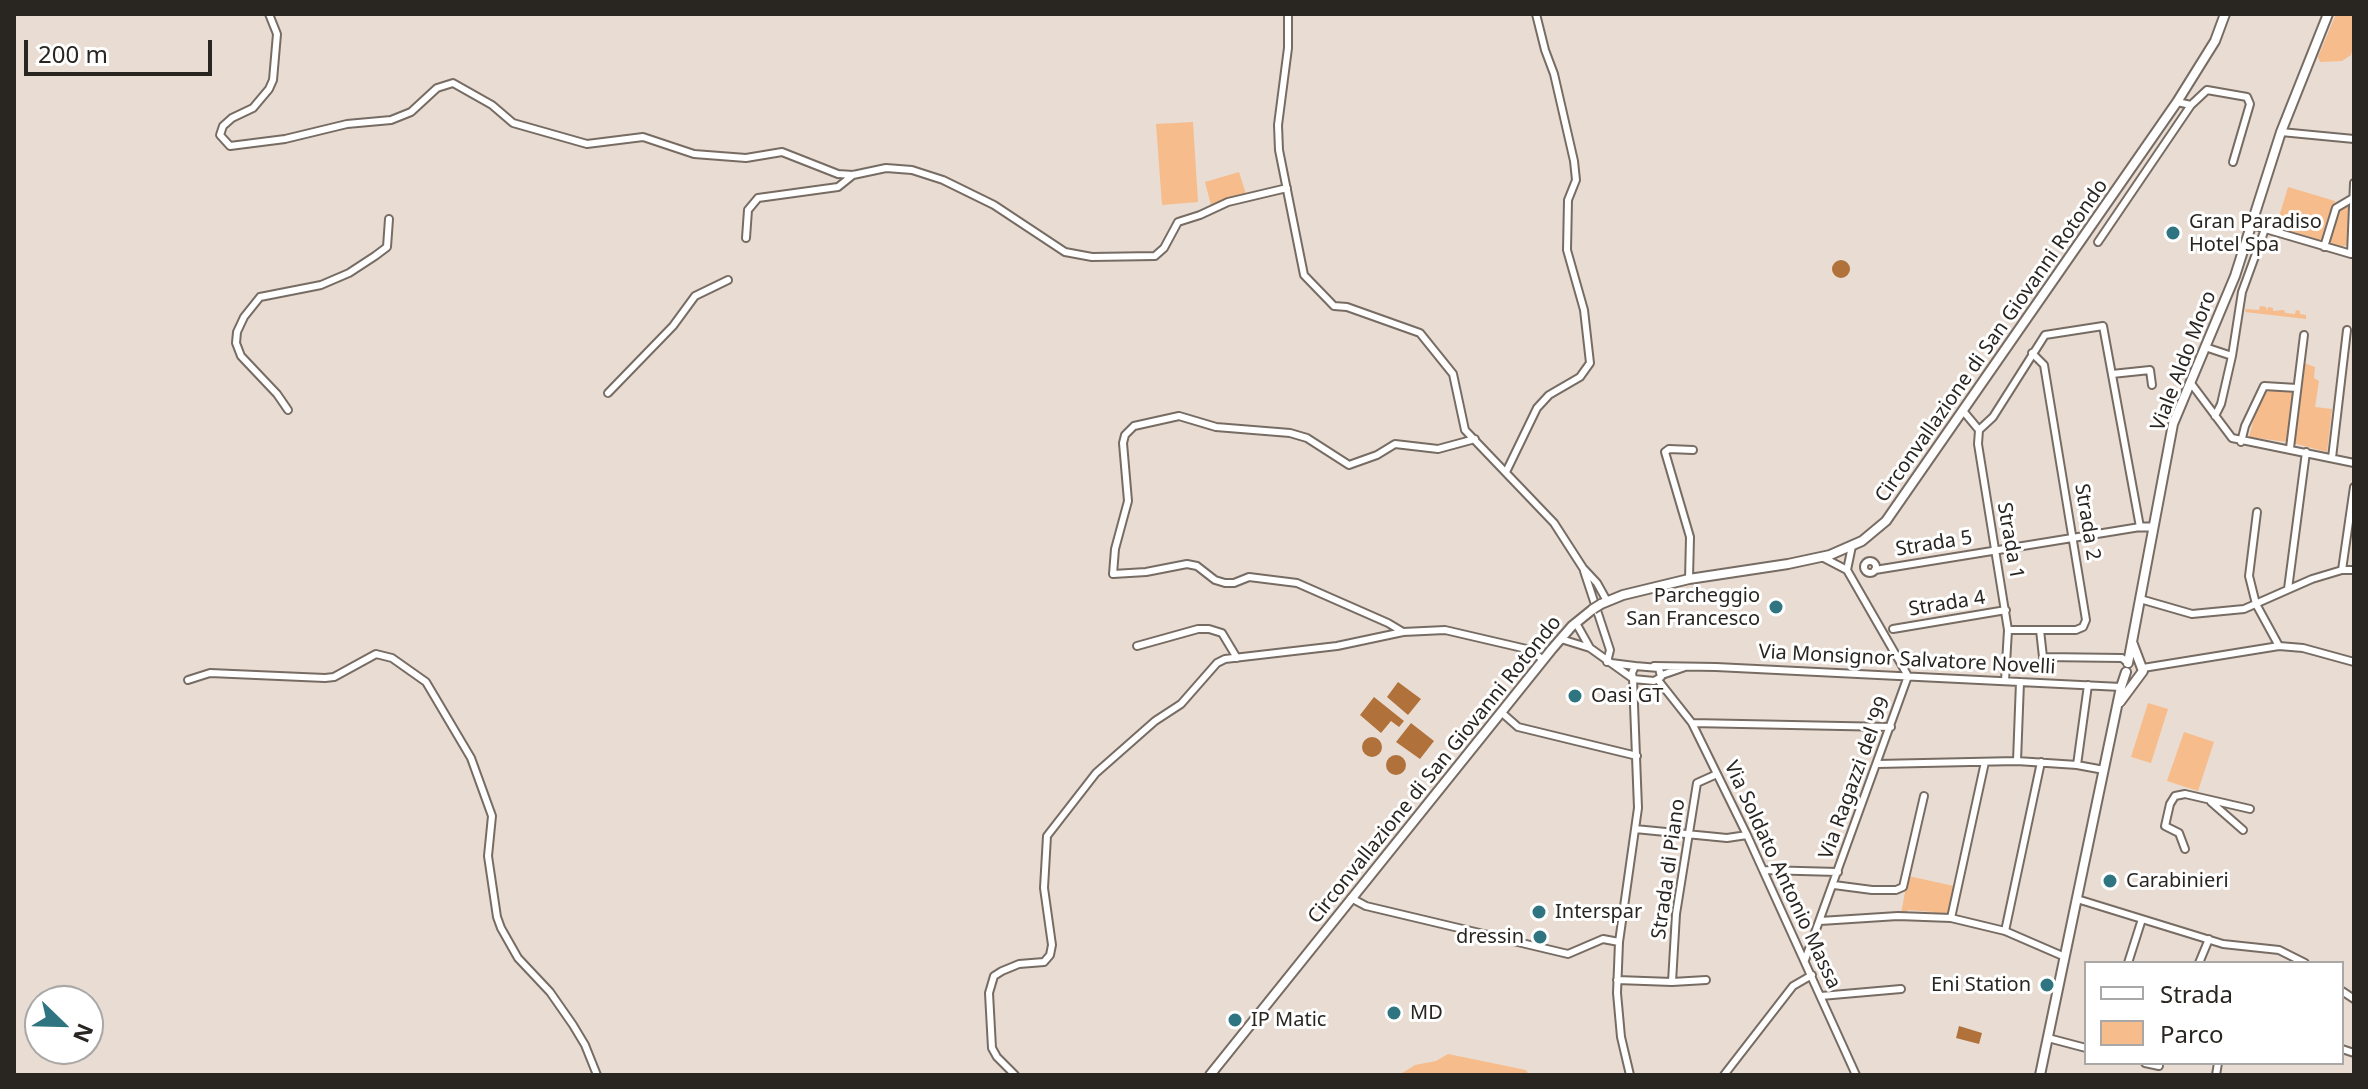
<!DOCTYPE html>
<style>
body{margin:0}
#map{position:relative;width:2368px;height:1089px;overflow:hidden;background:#e9dcd2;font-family:"Noto Sans",sans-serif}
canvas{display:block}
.frame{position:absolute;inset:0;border:16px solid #292521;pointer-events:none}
.legend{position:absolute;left:2084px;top:961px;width:260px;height:104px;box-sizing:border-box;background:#fff;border:2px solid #a9a8a6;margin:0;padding:10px 14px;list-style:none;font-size:24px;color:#292521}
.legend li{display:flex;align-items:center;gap:16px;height:40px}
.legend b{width:40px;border:2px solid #a9a8a6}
.north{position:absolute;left:24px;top:985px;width:80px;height:80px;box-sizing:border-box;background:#fff;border:2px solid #a9a8a6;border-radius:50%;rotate:113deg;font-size:22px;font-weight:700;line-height:32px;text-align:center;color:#292521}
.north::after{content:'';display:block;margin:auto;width:28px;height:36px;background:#2e7481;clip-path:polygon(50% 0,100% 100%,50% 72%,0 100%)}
.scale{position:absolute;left:24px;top:40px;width:188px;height:36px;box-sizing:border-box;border:4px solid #292521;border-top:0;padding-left:10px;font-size:24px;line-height:28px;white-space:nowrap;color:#292521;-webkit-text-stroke:6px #fff;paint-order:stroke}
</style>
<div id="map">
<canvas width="2368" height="1089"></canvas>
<div class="frame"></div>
<ul class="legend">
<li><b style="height:10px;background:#fff"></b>Strada</li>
<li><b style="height:22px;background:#f6bc8b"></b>Parco</li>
</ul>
<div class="north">N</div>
<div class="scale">200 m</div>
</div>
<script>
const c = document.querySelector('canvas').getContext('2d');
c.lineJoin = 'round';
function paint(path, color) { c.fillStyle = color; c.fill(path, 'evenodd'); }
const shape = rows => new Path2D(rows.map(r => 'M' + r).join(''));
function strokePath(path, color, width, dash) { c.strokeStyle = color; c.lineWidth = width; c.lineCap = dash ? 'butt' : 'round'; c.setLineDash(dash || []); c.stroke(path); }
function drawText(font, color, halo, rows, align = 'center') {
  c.font = font + ' "Noto Sans",sans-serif'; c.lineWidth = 6; c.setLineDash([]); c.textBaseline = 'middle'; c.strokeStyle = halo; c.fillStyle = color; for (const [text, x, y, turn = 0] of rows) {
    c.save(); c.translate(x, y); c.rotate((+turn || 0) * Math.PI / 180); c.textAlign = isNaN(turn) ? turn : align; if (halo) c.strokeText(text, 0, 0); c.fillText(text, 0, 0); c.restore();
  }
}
paint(shape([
 [2336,14,2354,14,2354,41,2351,55,2342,61,2320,62,2318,57],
 [1193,122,1198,202,1162,205,1156,124],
 [1239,172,1246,194,1211,205,1205,182],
 [2288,187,2335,201,2323,241,2276,227],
 [2349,204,2349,243,2343,247,2332,245,2330,238,2337,210],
 [2260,306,2266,307,2267,311,2268,307,2273,308,2273,311,2284,310,2285,313,2295,314,2296,310,2300,311,2300,314,2306,315,2306,319,2245,312,2246,309,2259,310],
 [2304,363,2315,367,2314,378,2319,381,2315,407,2332,409,2327,452,2293,443],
 [2267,389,2294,392,2287,442,2249,437,2254,418],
 [2148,703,2168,709,2151,763,2131,757],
 [2184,732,2214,742,2198,791,2167,781],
 [1908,876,1954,886,1947,914,1933,916,1933,912,1908,910,1906,915,1901,914],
 [1448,1054,1526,1070,1529,1075,1399,1075,1415,1065,1436,1061]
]), '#f6bc8b');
paint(shape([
 '1832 269a9 9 0 1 1 18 0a9 9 0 1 1-18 0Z',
 [1398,682,1421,699,1408,715,1387,697],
 [1374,697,1404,721,1399,727,1391,721,1381,733,1360,715],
 [1411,723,1434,741,1420,759,1396,742],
 '1362 747a10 10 0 1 1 20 0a10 10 0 1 1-20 0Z',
 '1386 765a10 10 0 1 1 20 0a10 10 0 1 1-20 0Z',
 [1959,1026,1982,1033,1979,1044,1956,1038]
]), '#b0723a');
const minor = shape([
 [269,14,277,34,273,80,269,89,253,108,232,118,223,126,220,135,230,146,285,139,347,124,391,120,411,112,437,88,453,83,492,105,513,123,587,144,643,137,694,154,746,158,782,152,838,174,853,175,886,168,912,170,943,180,994,205,1065,252,1092,257,1155,256,1164,248,1178,222,1200,215,1228,202,1287,188],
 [1288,14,1288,48,1278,125,1279,150,1304,275,1334,306,1347,307,1420,333,1453,374,1465,430,1554,523,1583,568,1597,583,1607,601],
 [2177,102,2191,105,2207,90,2247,97,2250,104,2233,162],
 [2281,132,2354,139],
 [2252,225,2351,254,2354,183],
 [746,238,748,210,758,198,838,187,853,175],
 [2098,242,2191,105],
 [2324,247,2336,208,2353,198],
 [2205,347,2232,356],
 [2112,374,2150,370,2152,385],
 [2190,382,2232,438,2354,463],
 [608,393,673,326,695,296,728,280],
 [288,410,277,394,241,356,236,343,237,332,244,317,260,297,321,285,349,273,375,256,387,247,389,219],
 [1964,412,1979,430,1978,444,2008,630,2005,681],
 [2215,416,2221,404,2232,356,2242,292,2265,229],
 [2241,442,2245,426,2264,386,2297,388],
 [2290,448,2304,335],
 [2332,458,2347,330],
 [1506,472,1537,408,1549,395,1580,377,1590,363,1584,310,1567,250,1568,200,1576,180,1574,161,1554,74,1545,50,1536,14],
 [2257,512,2249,576,2256,604,2279,646],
 [1822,557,1847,570],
 '1864 567a6 6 0 1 1 12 0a6 6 0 1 1-12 0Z',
 [1847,570,1852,546],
 [1875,570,2140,527,2103,326,2045,335,1993,417,1979,430],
 [2342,570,2354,487],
 [1584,571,1610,650,1607,662],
 [1689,579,1690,537,1665,452,1669,449,1693,450],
 [2288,589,2306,452],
 [2140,599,2192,614,2244,609,2312,579,2342,570,2354,570],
 [1576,623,1590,648],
 [1893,629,2006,610],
 [2008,630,2076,630,2083,627,2086,620,2044,365,2032,353],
 [2040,630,2043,657,2122,658,2128,663],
 [1403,632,1388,623,1297,583,1249,577,1234,583,1225,583,1215,580,1197,566,1187,564,1146,572,1113,574,1115,549,1128,501,1123,443,1125,435,1134,426,1179,416,1216,427,1290,433,1307,438,1349,465,1377,455,1395,444,1438,449,1475,439],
 [1561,639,1590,648,1632,678],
 [1137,646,1198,629,1209,629,1222,633,1237,658],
 [1611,663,1635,666],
 [1635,666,1659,668,1661,677,1654,681,1633,679,1632,673,1635,666],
 [1654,666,1716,667,2121,687],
 [2143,668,2279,646,2303,648,2354,662],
 [1662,675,1685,667],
 [188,680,210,673,325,678,334,677,376,654,392,658,426,682,471,758,492,816,488,856,497,917,501,928,518,958,550,992,573,1025,585,1045,597,1075],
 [1658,680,1692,723,1747,835,1856,1075],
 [1501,712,1518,727,1637,756],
 [1692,723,1891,727],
 [2017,761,2020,682],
 [1877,764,2017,761,2077,765,2104,770],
 [2077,765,2088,685],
 [2211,802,2243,830],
 [1635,829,1727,838,1747,835],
 [2185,849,2179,833,2165,826,2170,804,2175,796,2185,794,2250,809],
 [1763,870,1838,872],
 [1834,885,1872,890,1896,890,1903,887,1924,796],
 [1351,898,1366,906,1568,954,1603,939,1619,942],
 [2077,899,2223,944,2279,950,2305,963],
 [1951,918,1985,762],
 [1820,921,1898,916,1951,918,2005,931,2065,957],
 [2005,931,2041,762],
 [1805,960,1908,676,1847,570],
 [2128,963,2142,919],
 [2199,963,2209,939],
 [1617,980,1672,982,1706,980],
 [1672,982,1676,914,1697,783,1717,774],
 [2342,991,2354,999],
 [1821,996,1901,989],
 [2048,1038,2086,1048],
 [2342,1049,2354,1053],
 [2145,1063,2159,1066],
 [1015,1075,997,1057,992,1048,989,993,994,976,1002,971,1019,964,1044,962,1050,955,1052,945,1044,888,1047,836,1096,773,1155,721,1181,704,1217,663,1225,659,1337,646,1403,632,1445,630,1531,650,1543,660],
 [1630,1075,1621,1037,1617,993,1619,942,1638,808,1633,679],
 [1724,1075,1793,986,1812,975],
 [2216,1075,2218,1063]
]);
const tertiary = shape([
 [2140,527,2153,527]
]);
const secondary = shape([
 [1601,604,1623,595,1689,579,1788,564,1830,555,1862,541,1886,521,2177,102,2215,41,2225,14],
 [2128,663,2173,424,2235,276,2281,132,2328,14],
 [2120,702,2143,671,2132,642],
 [1210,1075,1552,649,1572,626,1593,609],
 [2040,1075,2121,687,2126,672]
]);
strokePath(minor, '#776c63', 10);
strokePath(tertiary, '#776c63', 11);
strokePath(secondary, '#776c63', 12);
strokePath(minor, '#fff', 6);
strokePath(tertiary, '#fff', 7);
strokePath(secondary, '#fff', 8);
const secondaryBridge = shape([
 [1593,609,1601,604]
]);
strokePath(secondaryBridge, '#776c63', 12, []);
strokePath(secondaryBridge, '#fff', 8);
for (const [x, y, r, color] of [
 [2173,233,8,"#2e7481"],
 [1776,607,8,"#2e7481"],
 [1575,696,8,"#2e7481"],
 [2110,881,8,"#2e7481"],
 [1539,912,8,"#2e7481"],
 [1540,937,8,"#2e7481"],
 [2047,985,8,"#2e7481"],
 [1394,1013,8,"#2e7481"],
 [1235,1020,8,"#2e7481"]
]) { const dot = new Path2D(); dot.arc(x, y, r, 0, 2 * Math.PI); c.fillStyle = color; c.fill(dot); strokePath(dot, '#fff', 3); }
drawText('20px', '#292521', '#fff', [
 ["Gran Paradiso",2189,222],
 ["Hotel Spa",2189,245],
 ["Parcheggio",1760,596,"right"],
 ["San Francesco",1760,619,"right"],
 ["Oasi GT",1591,696],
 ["Carabinieri",2126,881],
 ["Interspar",1555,912],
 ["dressin",1524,937,"right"],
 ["Eni Station",2031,985,"right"],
 ["MD",1410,1013],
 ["IP Matic",1251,1020]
], 'left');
drawText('20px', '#292521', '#fff', [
 ["Circonvallazione di San Giovanni Rotondo",1992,341,-55],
 ["Viale Aldo Moro",2184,361,-69],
 ["Strada 2",2087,522,81],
 ["Strada 1",2010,541,80],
 ["Strada 5",1934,544,-9],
 ["Strada 4",1947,604,-9],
 ["Via Monsignor Salvatore Novelli",1907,660,3],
 ["Circonvallazione di San Giovanni Rotondo",1435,770,-51],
 ["Via Ragazzi del '99",1855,778,-70],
 ["Strada di Piano",1669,869,-82],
 ["Via Soldato Antonio Massa",1782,875,65]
]);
</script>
